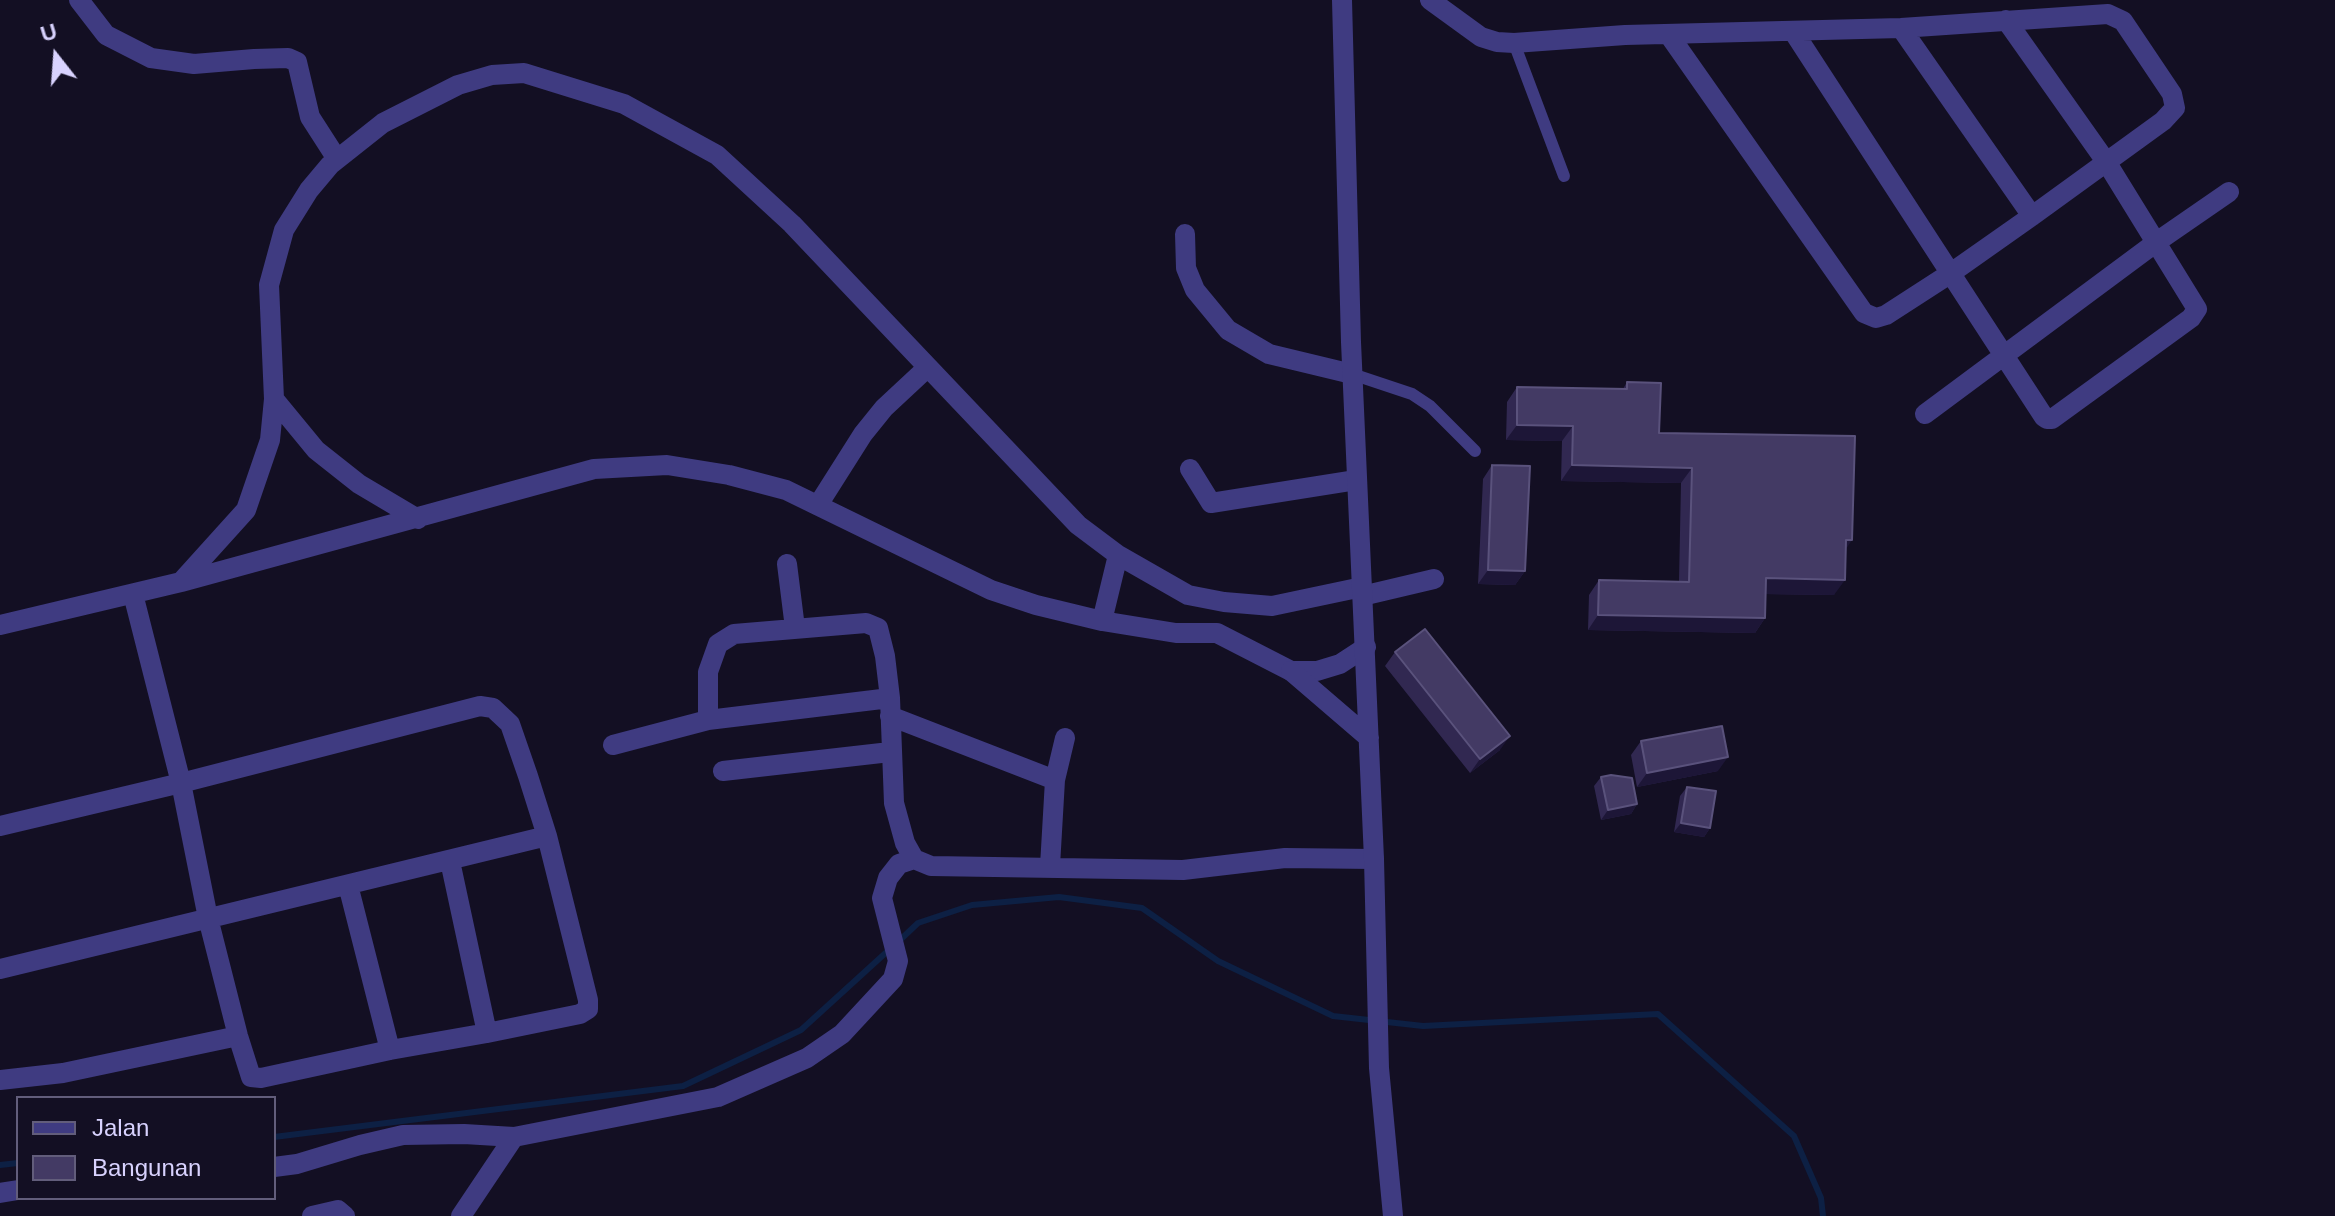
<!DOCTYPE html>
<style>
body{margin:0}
#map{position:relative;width:2335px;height:1216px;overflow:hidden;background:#130f23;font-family:Helvetica,sans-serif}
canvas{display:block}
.legend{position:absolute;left:16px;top:1096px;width:260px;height:104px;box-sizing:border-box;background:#130f23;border:2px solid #625d7b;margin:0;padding:10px 14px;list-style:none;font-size:24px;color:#d8d2fe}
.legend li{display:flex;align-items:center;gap:16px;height:40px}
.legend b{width:40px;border:2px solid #625d7b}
.north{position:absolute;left:16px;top:16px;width:80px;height:80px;-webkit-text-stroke:6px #130f23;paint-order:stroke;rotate:343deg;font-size:22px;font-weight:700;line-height:32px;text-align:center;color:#d8d2fe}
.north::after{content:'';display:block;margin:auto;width:28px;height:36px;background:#d8d2fe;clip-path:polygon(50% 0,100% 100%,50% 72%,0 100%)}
</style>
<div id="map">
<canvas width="2335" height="1216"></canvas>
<ul class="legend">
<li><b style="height:10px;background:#3f3b81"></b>Jalan</li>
<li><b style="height:22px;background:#433a64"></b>Bangunan</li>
</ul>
<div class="north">U</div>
</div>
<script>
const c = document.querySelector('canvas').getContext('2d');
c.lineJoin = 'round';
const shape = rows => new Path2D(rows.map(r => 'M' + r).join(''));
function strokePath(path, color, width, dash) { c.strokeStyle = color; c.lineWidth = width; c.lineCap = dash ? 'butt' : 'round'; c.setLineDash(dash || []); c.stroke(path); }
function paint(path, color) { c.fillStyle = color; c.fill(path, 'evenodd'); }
strokePath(shape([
 [899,941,918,923,972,905,1059,897,1142,908,1218,961,1333,1016,1423,1026,1658,1014,1794,1136,1821,1198,1823,1216],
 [274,1137,683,1086,801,1030,891,948],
 [0,1165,18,1163]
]), '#0d2044', 6);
strokePath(shape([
 [1514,43,1564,176],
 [1352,374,1412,394,1430,406,1475,451]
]), '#3f3b81', 12);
strokePath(shape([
 [79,0,106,35,151,58,194,64,254,59,288,58,297,62,310,117,337,159],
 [1430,0,1481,37,1497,42,1514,43,1625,35,1901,28,2108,14,2123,21,2172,94,2175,108,2163,121,2032,216,1951,273,1886,315,1876,318,1864,313,1669,35],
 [1901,28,2032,216],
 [1793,31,2044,417,2047,419,2052,419,2191,318,2197,309,2107,163,2006,20],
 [1185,234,1186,268,1195,290,1228,330,1269,354,1352,374],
 [274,399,316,450,359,484,418,519],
 [1925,414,2158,241,2229,192],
 [1190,469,1211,503,1356,480],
 [818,505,863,434,884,408,928,367],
 [787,564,795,628],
 [181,582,246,510,270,440,274,399,269,285,284,230,309,190,330,165,383,123,458,85,492,75,524,73,624,104,717,155,792,224,1078,525,1118,555,1188,595,1224,602,1272,606,1362,587],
 [1362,596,1434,579],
 [1102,621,1118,555],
 [0,625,181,582,594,469,667,465,729,475,786,490,991,590,1036,605,1102,621,1176,633,1217,633,1291,671,1317,671,1340,664,1366,647],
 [890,698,708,720,708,672,718,644,734,634,866,623,878,628,885,656,890,698,894,803,905,843,914,859,931,866,1183,870,1285,858,1374,859],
 [890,716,1055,780,1050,866],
 [613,745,708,720],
 [723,771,890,752],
 [1055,780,1065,738],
 [0,826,181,783,480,706,493,708,510,724,528,776,547,836,588,1000,588,1009,580,1014,487,1033,390,1050,261,1078,251,1077,238,1036,208,918,181,783,133,594],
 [450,861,487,1033],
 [348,885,390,1050],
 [0,969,547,836],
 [0,1080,63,1073,238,1036],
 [274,1167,297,1164,360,1145,403,1135,464,1134,514,1137],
 [0,1193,18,1190],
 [312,1216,338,1210,345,1216],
 [461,1216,514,1137,718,1097,807,1058,842,1034,893,979,898,961,882,898,888,878,899,864,914,859]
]), '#3f3b81', 20);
strokePath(shape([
 [1342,0,1351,342,1374,859,1379,1068,1393,1216],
 [1291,671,1369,738]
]), '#3f3b81', 20);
paint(shape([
 [1627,382,1659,433,1846,549,1834,595,1766,594,1765,618,1755,633,1588,630,1589,595,1599,580,1679,581,1681,483,1561,481,1562,441,1506,440,1507,402,1517,387,1623,389],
 [1492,465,1525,571,1515,585,1478,584,1483,479],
 [1395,652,1500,750,1470,773,1385,666],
 [1641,741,1718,771,1637,787,1631,755],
 [1601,777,1637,804,1631,814,1601,820,1594,786],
 [1687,787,1710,828,1704,837,1674,832,1680,796]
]), '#312851');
paint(shape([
 [1517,425,1573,426,1562,441,1506,440],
 [1572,465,1692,468,1681,483,1561,481],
 [1846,540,1852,540,1842,555],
 [1488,570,1525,571,1515,585,1478,584],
 [1766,578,1845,580,1834,595,1755,594],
 [1598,615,1765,618,1755,633,1588,630],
 [1510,736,1500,750,1470,773,1480,759],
 [1728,757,1718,771,1637,787,1647,773],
 [1637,804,1631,814,1601,820,1608,810],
 [1681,823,1710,828,1704,837,1674,832]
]), '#1d1637');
const building = shape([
 [1627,382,1661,383,1659,433,1855,436,1852,540,1846,540,1845,580,1766,578,1765,618,1598,615,1599,580,1689,582,1692,468,1572,465,1573,426,1517,425,1517,387,1627,389,1627,382],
 [1492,465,1530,466,1525,571,1488,570,1492,465],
 [1425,629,1510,736,1480,759,1395,652,1425,629],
 [1722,726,1728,757,1647,773,1641,741,1722,726],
 [1611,775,1632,778,1637,804,1608,810,1601,777,1611,775],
 [1687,787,1716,791,1710,828,1681,823,1687,787]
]);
paint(building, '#433a64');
strokePath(building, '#5a527c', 2);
</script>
